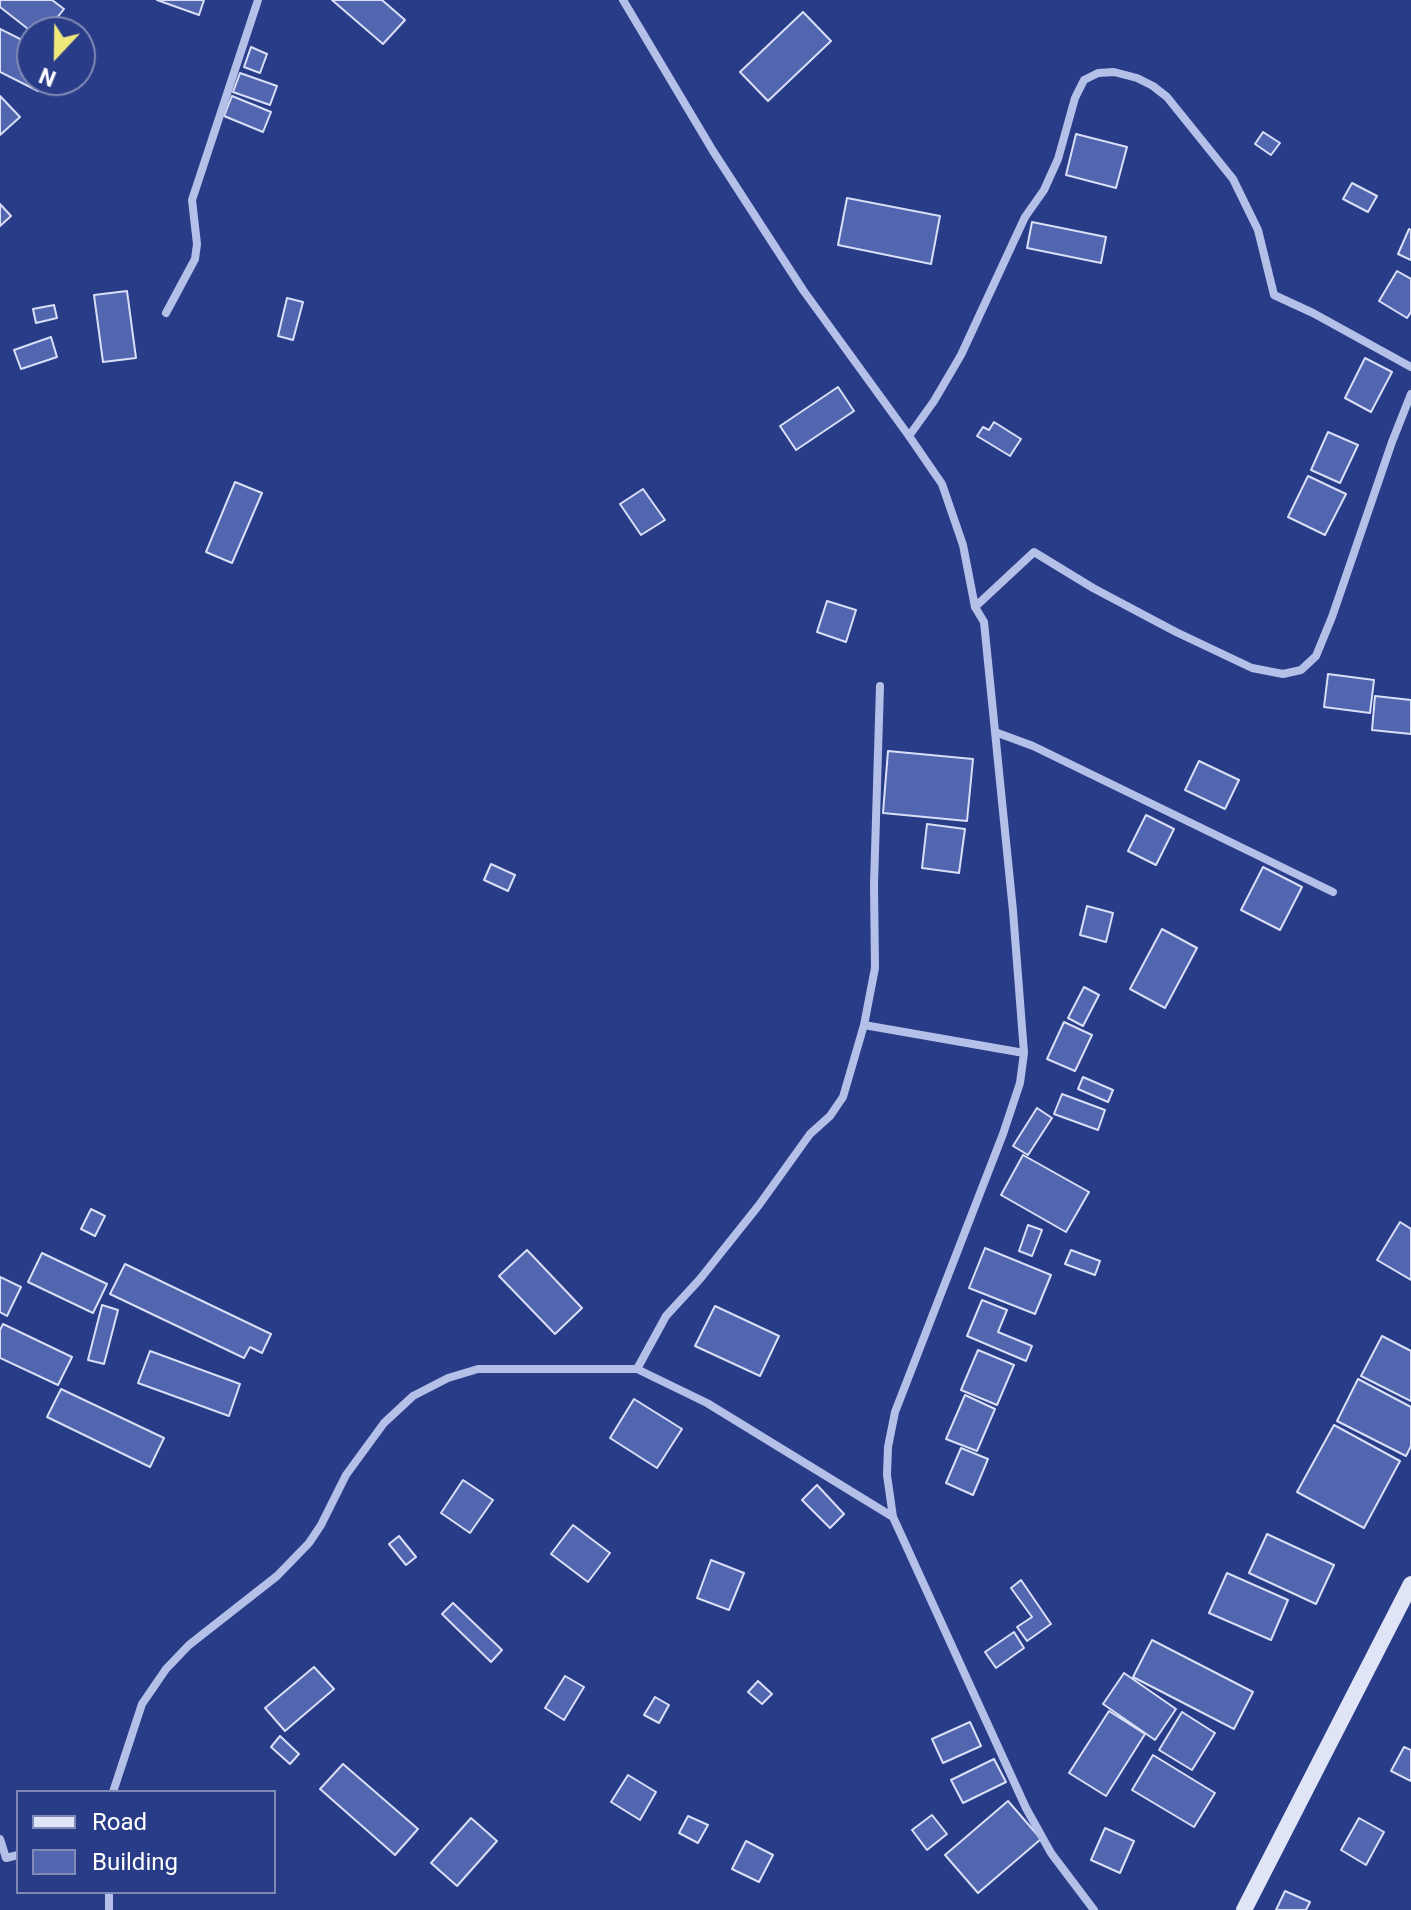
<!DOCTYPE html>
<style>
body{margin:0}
#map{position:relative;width:1411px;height:1910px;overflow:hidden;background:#293c87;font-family:Roboto,sans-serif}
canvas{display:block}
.legend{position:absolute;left:16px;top:1790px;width:260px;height:104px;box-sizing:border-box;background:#293c87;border:2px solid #7f8ab7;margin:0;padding:10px 14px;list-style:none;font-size:24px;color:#fff}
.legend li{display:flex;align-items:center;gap:16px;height:40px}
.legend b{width:40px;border:2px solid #7f8ab7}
.north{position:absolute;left:16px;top:16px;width:80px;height:80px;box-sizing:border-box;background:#293c87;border:2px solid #7f8ab7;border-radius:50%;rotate:202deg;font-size:22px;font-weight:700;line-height:32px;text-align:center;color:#fff}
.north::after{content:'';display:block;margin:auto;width:28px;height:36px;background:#efe97c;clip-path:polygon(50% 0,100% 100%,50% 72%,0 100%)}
</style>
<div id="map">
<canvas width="1411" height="1910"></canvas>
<ul class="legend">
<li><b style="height:10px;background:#dfe4f7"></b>Road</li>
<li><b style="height:22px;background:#5265af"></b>Building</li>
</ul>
<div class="north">N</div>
</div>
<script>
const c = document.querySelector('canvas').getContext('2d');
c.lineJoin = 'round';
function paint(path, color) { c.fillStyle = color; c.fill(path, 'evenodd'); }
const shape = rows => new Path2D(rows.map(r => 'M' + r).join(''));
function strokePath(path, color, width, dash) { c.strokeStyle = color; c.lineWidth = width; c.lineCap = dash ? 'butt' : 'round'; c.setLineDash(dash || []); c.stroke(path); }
const building = shape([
 [0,0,52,0,64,9,46,32,32,32,0,7,0,0],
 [157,0,204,0,199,15,157,0],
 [332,0,382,0,405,20,383,44,332,0],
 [803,12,831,41,768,101,740,72,803,12],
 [0,29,32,45,32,80,43,80,38,91,0,72,0,29],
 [251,47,267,54,260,73,244,67,251,47],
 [240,73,277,86,270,105,233,92,240,73],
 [0,96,20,117,0,135,0,96],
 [232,96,271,112,263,132,224,116,232,96],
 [1263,132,1280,143,1271,155,1255,144,1263,132],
 [1076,134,1127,147,1116,188,1066,175,1076,134],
 [1352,183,1377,196,1368,212,1343,199,1352,183],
 [847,198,940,216,931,264,838,245,847,198],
 [0,204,11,216,0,226,0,204],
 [1032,222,1106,237,1101,263,1027,248,1032,222],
 [1409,229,1411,230,1411,260,1398,254,1409,229],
 [1397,271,1411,279,1411,312,1407,318,1379,301,1397,271],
 [127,291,136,358,103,362,94,295,127,291],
 [287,298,303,302,293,340,278,336,287,298],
 [54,305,57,318,36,323,33,309,54,305],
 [51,337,57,357,21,369,14,350,51,337],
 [1365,358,1392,372,1371,412,1345,398,1365,358],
 [838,387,854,411,796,450,780,426,838,387],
 [994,422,1021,439,1010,456,977,436,983,427,989,430,994,422],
 [1328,432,1358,445,1340,483,1311,470,1328,432],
 [1308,476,1346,494,1325,535,1288,517,1308,476],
 [235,482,262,493,232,563,206,552,235,482],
 [643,489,665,520,641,535,620,504,643,489],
 [827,601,856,610,846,642,817,632,827,601],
 [1328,674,1374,680,1370,713,1324,707,1328,674],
 [1375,696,1411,700,1411,734,1372,730,1375,696],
 [888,751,973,759,967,821,883,813,888,751],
 [1199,761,1239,780,1225,809,1185,790,1199,761],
 [1146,815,1174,829,1156,865,1128,851,1146,815],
 [927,824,965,829,959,873,922,868,927,824],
 [491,864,515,875,508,891,484,880,491,864],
 [1263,867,1302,887,1280,930,1241,910,1263,867],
 [1087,906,1113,913,1106,942,1080,935,1087,906],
 [1162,929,1197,948,1165,1008,1130,989,1162,929],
 [1084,987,1099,995,1083,1026,1068,1018,1084,987],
 [1064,1022,1092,1035,1075,1071,1047,1059,1064,1022],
 [1083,1077,1113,1090,1108,1102,1078,1089,1083,1077],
 [1062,1094,1105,1110,1098,1130,1054,1114,1062,1094],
 [1037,1108,1052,1118,1028,1155,1013,1146,1037,1108],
 [1023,1155,1089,1192,1066,1232,1001,1195,1023,1155],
 [91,1209,105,1216,95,1236,81,1229,91,1209],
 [1400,1222,1411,1229,1411,1280,1377,1260,1400,1222],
 [1028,1225,1042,1230,1032,1256,1019,1251,1028,1225],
 [985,1248,1051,1275,1035,1314,969,1288,985,1248],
 [527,1250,582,1308,555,1334,499,1276,527,1250],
 [1071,1250,1100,1261,1095,1275,1065,1264,1071,1250],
 [42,1253,107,1284,93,1313,28,1282,42,1253],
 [125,1264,271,1334,262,1353,250,1347,244,1358,110,1294,125,1264],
 [0,1277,21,1287,7,1316,0,1312,0,1277],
 [982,1300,1007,1310,998,1332,1032,1346,1026,1361,967,1336,982,1300],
 [102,1305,118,1310,104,1364,88,1360,102,1305],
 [715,1306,779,1336,760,1376,695,1346,715,1306],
 [3,1324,72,1357,58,1385,0,1358,0,1330,3,1324],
 [1382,1336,1411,1351,1411,1401,1361,1376,1382,1336],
 [978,1350,1014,1365,997,1405,961,1390,978,1350],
 [150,1351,240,1384,229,1416,138,1383,150,1351],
 [1358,1379,1411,1407,1411,1446,1406,1456,1337,1421,1358,1379],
 [61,1389,164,1438,150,1467,47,1417,61,1389],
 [965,1395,995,1409,977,1451,946,1439,965,1395],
 [634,1399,682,1429,657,1468,610,1438,634,1399],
 [1334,1425,1400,1461,1364,1528,1297,1492,1334,1425],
 [961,1448,988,1459,973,1495,946,1483,961,1448],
 [463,1480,493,1500,470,1533,441,1513,463,1480],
 [817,1485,844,1514,830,1528,802,1500,817,1485],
 [573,1525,610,1553,588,1582,551,1554,573,1525],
 [1267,1534,1334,1565,1316,1604,1249,1573,1267,1534],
 [399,1536,416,1557,406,1565,389,1544,399,1536],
 [711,1560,744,1573,729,1610,697,1598,711,1560],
 [1227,1573,1288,1600,1271,1640,1209,1613,1227,1573],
 [1021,1580,1051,1624,1027,1641,1017,1627,1032,1617,1011,1588,1021,1580],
 [453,1603,502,1650,491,1662,442,1614,453,1603],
 [1014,1632,1024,1648,996,1668,985,1652,1014,1632],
 [1152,1640,1253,1692,1234,1729,1133,1677,1152,1640],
 [314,1667,334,1689,285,1731,265,1708,314,1667],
 [1124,1673,1176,1709,1155,1740,1103,1704,1124,1673],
 [565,1676,584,1687,564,1720,545,1708,565,1676],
 [758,1681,772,1694,762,1704,748,1692,758,1681],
 [655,1697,669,1705,659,1723,644,1715,655,1697],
 [1109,1711,1145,1734,1106,1796,1069,1773,1109,1711],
 [1182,1712,1215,1733,1192,1770,1159,1750,1182,1712],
 [970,1722,981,1746,943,1763,932,1739,970,1722],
 [280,1736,299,1754,290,1764,271,1747,280,1736],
 [1404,1747,1411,1750,1411,1781,1391,1771,1404,1747],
 [1153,1755,1215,1793,1194,1827,1132,1790,1153,1755],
 [994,1759,1006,1782,963,1803,951,1780,994,1759],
 [343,1764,418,1829,395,1855,320,1789,343,1764],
 [628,1775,656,1792,640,1820,611,1802,628,1775],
 [1008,1801,1041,1839,978,1893,945,1855,1008,1801],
 [932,1815,947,1834,927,1850,912,1830,932,1815],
 [688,1816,708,1825,698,1843,679,1833,688,1816],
 [471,1818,497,1841,457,1886,431,1863,471,1818],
 [1359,1818,1384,1832,1366,1865,1341,1850,1359,1818],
 [1105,1828,1134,1841,1120,1873,1091,1860,1105,1828],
 [746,1841,773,1855,759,1882,732,1869,746,1841],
 [1285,1891,1310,1902,1306,1910,1276,1910,1285,1891]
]);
paint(building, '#5265af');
strokePath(building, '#d9dff7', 2);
strokePath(shape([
 [623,0,713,151,803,290,909,436,942,484,963,545,975,607,984,622,1013,911,1024,1053,1020,1083,1003,1134,895,1412,888,1447,887,1475,893,1517,1026,1808,1051,1853,1094,1910],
 [166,313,195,259,197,244,192,200,258,0],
 [909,436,934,401,961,355,1025,217,1044,190,1058,159,1075,98,1084,80,1098,73,1114,72,1137,78,1153,86,1167,97,1233,179,1258,230,1274,295,1313,313,1411,367],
 [975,607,1034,552,1093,588,1176,632,1252,668,1283,674,1301,670,1316,656,1332,617,1392,442,1411,394],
 [995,732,1033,746,1333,892],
 [864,1025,1024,1053],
 [637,1369,666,1316,700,1279,759,1205,810,1134,830,1116,843,1097,864,1025,875,968,874,885,880,686],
 [113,1792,142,1704,166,1669,189,1645,277,1576,309,1543,321,1525,346,1475,384,1423,413,1396,448,1378,478,1369,637,1369,707,1403,893,1517],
 [0,1839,6,1858,18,1855],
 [109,1910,109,1892]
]), '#b5c0e8', 8);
strokePath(shape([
 [1244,1910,1411,1584]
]), '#dfe4f7', 16);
</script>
